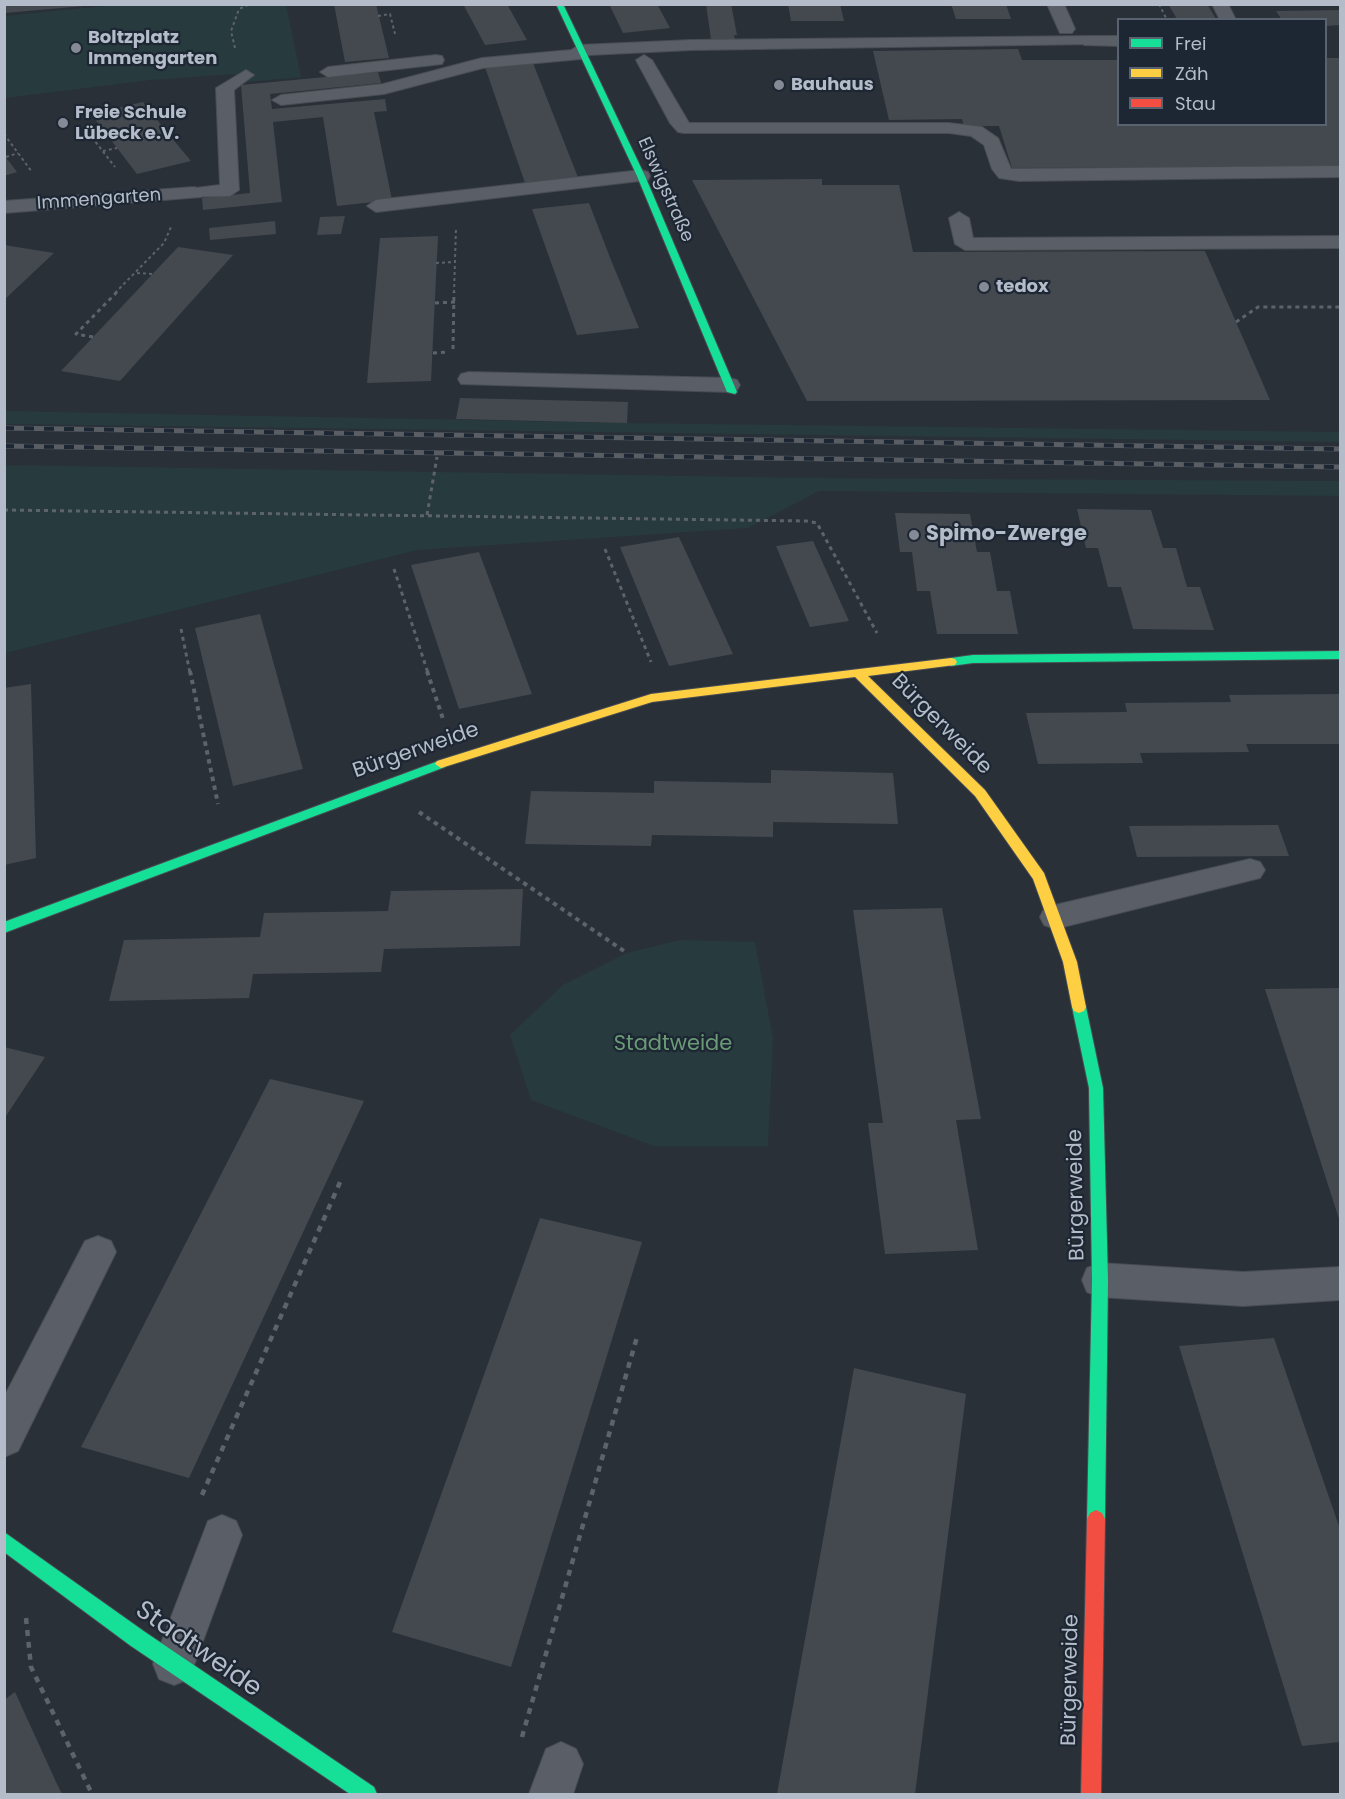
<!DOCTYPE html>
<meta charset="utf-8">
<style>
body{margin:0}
#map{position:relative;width:1345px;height:1799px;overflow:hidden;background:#2a3038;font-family:Poppins,sans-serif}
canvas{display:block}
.frame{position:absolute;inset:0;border:6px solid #b4bcc9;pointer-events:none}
.legend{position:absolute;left:1117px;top:18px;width:210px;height:108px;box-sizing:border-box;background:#1d2633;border:2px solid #59626f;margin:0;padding:8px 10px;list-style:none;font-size:18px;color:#b4bcc9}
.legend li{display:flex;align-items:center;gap:12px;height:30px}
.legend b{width:30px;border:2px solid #59626f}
</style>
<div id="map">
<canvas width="1345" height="1799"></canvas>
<div class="frame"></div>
<ul class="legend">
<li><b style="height:8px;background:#16e098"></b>Frei</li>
<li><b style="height:8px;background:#ffcf43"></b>Zäh</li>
<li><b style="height:8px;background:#f24e42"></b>Stau</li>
</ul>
</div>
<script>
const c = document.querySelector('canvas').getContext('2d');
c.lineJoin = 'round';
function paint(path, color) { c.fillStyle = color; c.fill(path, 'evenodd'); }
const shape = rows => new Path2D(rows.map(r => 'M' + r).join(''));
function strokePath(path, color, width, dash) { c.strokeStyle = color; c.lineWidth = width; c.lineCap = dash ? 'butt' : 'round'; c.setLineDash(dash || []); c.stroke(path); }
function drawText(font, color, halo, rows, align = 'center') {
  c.font = font + ' Poppins,sans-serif'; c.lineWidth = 4.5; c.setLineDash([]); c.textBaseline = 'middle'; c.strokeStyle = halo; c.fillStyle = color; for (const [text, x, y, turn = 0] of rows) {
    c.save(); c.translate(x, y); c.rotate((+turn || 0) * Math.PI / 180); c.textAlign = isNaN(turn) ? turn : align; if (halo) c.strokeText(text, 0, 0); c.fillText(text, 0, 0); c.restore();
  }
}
paint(shape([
 [125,4,286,5,301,77,236,83,235,74,151,80,5,98,4,16],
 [5,411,627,423,1340,432,1340,442,5,424],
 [5,465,812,478,1340,481,1340,496,819,491,748,528,417,550,5,653],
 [680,940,755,942,773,1038,768,1146,654,1146,531,1100,510,1035,563,985,627,953]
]), '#273a3e');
paint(shape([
 [4,4,84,4,84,6,5,13],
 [334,4,376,4,389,58,345,62],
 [463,4,507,4,527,40,485,45],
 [609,4,657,4,670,28,623,33],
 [706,4,731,4,737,35,734,35,735,39,711,39],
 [788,4,840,4,844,21,791,21],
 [951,4,1006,4,1011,19,956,19],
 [1168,4,1207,4,1216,19,1177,19],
 [1340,10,1340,25,1326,26,1326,20,1282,20,1276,11],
 [1018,49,1022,60,1118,60,1118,124,1326,124,1326,58,1340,58,1340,166,1012,168,999,126,964,126,962,119,889,120,873,51],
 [533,63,579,180,526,186,485,67],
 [378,72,381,83,270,94,272,109,385,99,387,111,374,112,392,200,337,206,323,117,273,122,282,202,203,210,202,198,250,193,241,85],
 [143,102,166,131,191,161,137,174,91,114],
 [4,155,17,172,4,176],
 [822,179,822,185,899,185,913,252,1205,251,1270,400,807,401,692,180],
 [589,203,611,260,639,328,577,335,532,209],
 [345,216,341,234,317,235,320,217],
 [275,221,276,234,210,240,209,228],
 [438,236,431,381,367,383,380,238],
 [4,245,54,253,4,300],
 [178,247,233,255,120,381,61,371],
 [460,398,628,402,627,423,456,419],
 [1077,509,1151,510,1163,548,1176,548,1187,587,1200,587,1214,630,1133,629,1121,587,1108,587,1098,548,1086,548],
 [895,513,970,514,977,552,990,552,997,591,1010,591,1018,634,937,634,930,591,917,591,912,552,900,552],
 [679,537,733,654,669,666,620,547],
 [813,541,849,621,810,627,776,546],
 [479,552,532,694,459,709,411,565],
 [260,614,303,769,233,786,195,628],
 [31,684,36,858,4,865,4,688],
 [1340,694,1340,744,1246,744,1249,752,1140,753,1143,763,1038,764,1026,713,1127,712,1125,703,1231,702,1229,695],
 [771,770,893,773,898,824,773,822,773,837,652,835,651,846,525,844,531,791,654,793,654,781,771,783],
 [1278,825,1289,856,1137,857,1129,826],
 [523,889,520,946,384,949,381,972,253,974,249,998,109,1001,124,940,260,937,264,913,388,911,391,891],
 [942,908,981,1119,956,1120,978,1250,885,1254,868,1123,883,1123,853,910],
 [1340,988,1340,1222,1265,989],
 [4,1047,45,1057,4,1119],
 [270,1079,364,1101,189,1478,81,1447],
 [540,1218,642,1242,511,1667,392,1632],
 [1274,1338,1340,1529,1340,1742,1302,1746,1179,1346],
 [854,1368,966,1394,915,1794,777,1794],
 [15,1692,57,1784,62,1794,4,1794,4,1700]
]), '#444950');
const lane = shape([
 [1212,4,1228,4,1236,20,1220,20,1212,4],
 [1090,36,1098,41,1096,44,691,50,589,55,581,59,483,68,384,94,281,105,272,100,281,95,383,84,482,58,571,50,579,45,691,40,1090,36],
 [436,55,442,56,444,60,442,64,328,77,320,72,328,67,436,55],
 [644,55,652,60,689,123,949,123,982,127,998,138,1011,169,1340,166,1340,177,1019,181,999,178,992,169,984,145,971,136,949,133,684,133,678,132,670,123,636,60,644,55],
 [246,70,254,75,234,90,239,190,230,196,187,197,185,193,187,189,220,185,216,88,246,70],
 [641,170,648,172,650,176,648,180,376,212,367,206,376,200,641,170],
 [959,212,969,218,973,238,1340,236,1340,248,965,250,955,244,949,218,959,212],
 [469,372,729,378,737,380,740,385,737,390,729,392,461,384,458,379,461,374,469,372],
 [1250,859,1260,862,1265,870,1260,878,1055,929,1044,925,1040,917,1044,909,1055,905,1250,859],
 [98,1236,111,1241,116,1252,18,1451,4,1457,4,1397,85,1241,98,1236],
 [1100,1263,1243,1272,1340,1267,1340,1300,1243,1306,1100,1297,1087,1292,1082,1280,1087,1268,1100,1263],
 [222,1515,236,1521,242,1535,189,1679,174,1685,159,1679,153,1664,208,1521,222,1515],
 [561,1742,576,1749,583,1764,573,1794,529,1794,546,1749,561,1742]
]);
const street = shape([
 [1047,4,1064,4,1075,29,1072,33,1060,33,1047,4],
 [1090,36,1118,36,1118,46,1084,45,1081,41,1084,37,1090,36],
 [194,187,201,189,204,193,201,197,4,213,4,201,194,187]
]);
const fast = shape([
 [556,4,563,4,645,176,737,392,735,394,727,392,637,176,556,4],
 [1340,651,1340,659,973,663,951,666,945,662,951,658,973,655,1340,651],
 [441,760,447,764,445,767,4,933,4,922,441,760],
 [1079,1001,1084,1003,1086,1007,1103,1088,1108,1280,1105,1519,1102,1525,1096,1528,1090,1525,1087,1519,1092,1280,1089,1088,1072,1007,1074,1003,1079,1001],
 [4,1532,145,1632,374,1787,377,1794,350,1794,131,1646,4,1552,4,1532]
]);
const slow = shape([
 [951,658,955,659,957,662,955,665,868,676,985,790,1044,873,1077,962,1086,1007,1084,1011,1079,1013,1074,1011,1072,1007,1063,962,1033,879,975,796,855,677,652,702,441,768,435,764,437,761,651,694,951,658]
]);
const jam = shape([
 [1096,1510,1102,1513,1105,1519,1101,1794,1081,1794,1087,1519,1090,1513,1096,1510]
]);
strokePath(lane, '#484c53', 2);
strokePath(street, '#484c53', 2);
strokePath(fast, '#484c53', 2);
strokePath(slow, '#484c53', 2);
strokePath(jam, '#484c53', 2);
strokePath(shape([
 [1159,4,1167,20],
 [378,16,390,14,395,34],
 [235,48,231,31,239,9,250,4],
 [4,134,32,172],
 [109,136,94,140,115,167],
 [103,151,117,148],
 [6,157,18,153],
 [436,263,455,262],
 [137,273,153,274],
 [115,293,164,243,171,227],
 [454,293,456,228]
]), '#5d636a', 2, [3, 3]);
strokePath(shape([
 [435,303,455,302],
 [1236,322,1258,307,1340,307],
 [93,337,76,334,117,292],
 [453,349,454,292],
 [433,353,447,352],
 [4,510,806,521,817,523,877,633],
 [427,515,437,457],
 [605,549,651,662],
 [394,569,428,673],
 [181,629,190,673]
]), '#5d636a', 3, [4, 4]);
strokePath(shape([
 [190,671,218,804],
 [427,671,444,722],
 [419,812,627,953]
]), '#5d636a', 4, [4.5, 4.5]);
strokePath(shape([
 [202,1495,341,1180],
 [26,1618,31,1667,92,1794],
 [522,1737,637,1337]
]), '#5d636a', 4.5, [6, 6]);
paint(lane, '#5a5e66');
paint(street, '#5a5e66');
paint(fast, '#16e098');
paint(slow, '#ffcf43');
paint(jam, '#f24e42');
const rail = shape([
 [4,428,1340,449],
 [4,446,1340,467]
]);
strokePath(rail, '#595d64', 5);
strokePath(rail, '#1d2633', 4, [10]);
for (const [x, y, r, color] of [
 [76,48,6,"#848b96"],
 [779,85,6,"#848b96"],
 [63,123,6,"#848b96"],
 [984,287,6,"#848b96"],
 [914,535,6,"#848b96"]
]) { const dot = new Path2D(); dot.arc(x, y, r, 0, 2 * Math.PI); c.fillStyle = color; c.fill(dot); strokePath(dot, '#1d2633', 2); }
drawText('bold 18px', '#b4bcc9', '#1d2633', [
 ["Boltzplatz",88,38],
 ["Immengarten",88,59],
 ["Bauhaus",791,85],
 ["Freie Schule",75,113],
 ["Lübeck e.V.",75,134],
 ["tedox",996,287]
], 'left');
drawText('18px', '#b4bcc9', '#1d2633', [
 ["Elswigstraße",665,190,66],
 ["Immengarten",99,200,-4]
]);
drawText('bold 21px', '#b4bcc9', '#1d2633', [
 ["Spimo-Zwerge",926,535]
], 'left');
drawText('21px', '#b4bcc9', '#1d2633', [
 ["Bürgerweide",941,725,45],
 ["Bürgerweide",416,751,-19],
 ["Bürgerweide",1077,1195,-91],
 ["Bürgerweide",1071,1680,-89]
]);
drawText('21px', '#6b9a76', '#1d2633', [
 ["Stadtweide",673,1045]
]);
drawText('26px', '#b4bcc9', '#1d2633', [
 ["Stadtweide",198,1650,35]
]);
</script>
